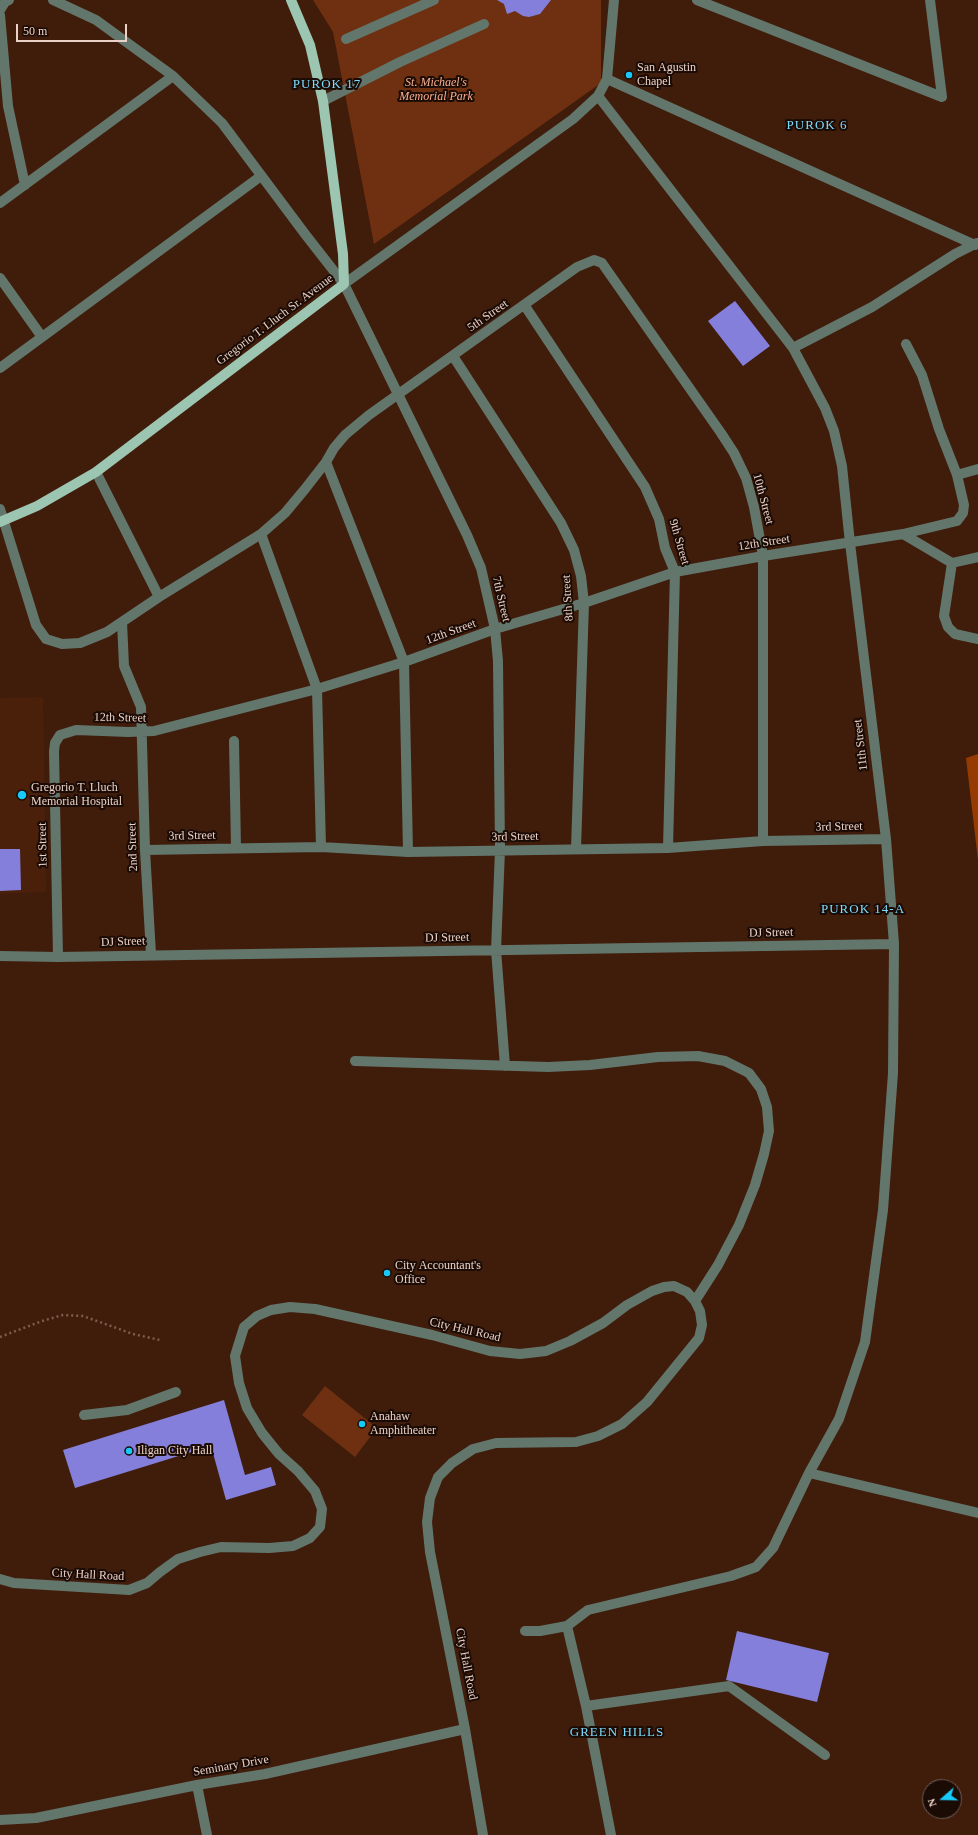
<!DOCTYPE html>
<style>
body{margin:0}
#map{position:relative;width:978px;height:1835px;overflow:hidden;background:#401c0b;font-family:"Times New Roman",serif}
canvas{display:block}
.north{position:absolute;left:922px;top:1779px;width:40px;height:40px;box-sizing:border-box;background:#1b0b05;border:1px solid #6e5b53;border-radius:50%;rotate:250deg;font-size:11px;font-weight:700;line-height:16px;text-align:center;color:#ebd2c8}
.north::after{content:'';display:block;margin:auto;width:14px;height:18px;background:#17cafb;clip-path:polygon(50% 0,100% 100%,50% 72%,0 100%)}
.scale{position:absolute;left:16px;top:24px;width:111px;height:18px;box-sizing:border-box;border:2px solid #ebd2c8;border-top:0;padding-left:5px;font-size:12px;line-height:14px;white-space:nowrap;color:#ebd2c8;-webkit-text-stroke:3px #1b0b05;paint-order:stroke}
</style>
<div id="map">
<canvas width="978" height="1835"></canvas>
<div class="north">N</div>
<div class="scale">50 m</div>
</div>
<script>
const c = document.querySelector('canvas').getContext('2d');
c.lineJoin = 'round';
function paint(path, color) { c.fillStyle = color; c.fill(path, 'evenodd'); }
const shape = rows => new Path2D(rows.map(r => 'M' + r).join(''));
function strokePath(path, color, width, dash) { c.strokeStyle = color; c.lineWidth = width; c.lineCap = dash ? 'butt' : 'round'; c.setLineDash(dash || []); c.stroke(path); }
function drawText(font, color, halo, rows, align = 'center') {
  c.font = font + ' "Times New Roman",serif'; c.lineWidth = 4; c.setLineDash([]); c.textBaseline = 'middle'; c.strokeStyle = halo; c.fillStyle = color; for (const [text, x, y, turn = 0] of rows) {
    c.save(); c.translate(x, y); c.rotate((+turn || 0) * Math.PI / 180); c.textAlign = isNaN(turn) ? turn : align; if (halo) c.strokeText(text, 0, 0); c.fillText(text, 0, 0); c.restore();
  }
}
paint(shape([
 [43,697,46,892,0,894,0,698]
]), '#4b200b');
paint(shape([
 [313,0,601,0,601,83,374,244,333,32],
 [325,1386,377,1428,355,1457,302,1415]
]), '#6e3010');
paint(shape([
 [978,754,978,860,966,758]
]), '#953a00');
paint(shape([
 [497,0,551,0,540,14,529,17,523,16,515,11,507,14,504,4],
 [735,301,770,346,743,366,708,321],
 [0,849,20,849,21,890,0,891],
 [224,1400,245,1475,271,1467,276,1485,226,1500,211,1446,75,1488,63,1450],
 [737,1631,829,1653,817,1702,726,1680]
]), '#847fdb');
strokePath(shape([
 [0,1337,42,1321,63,1315,83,1316,133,1334,160,1340]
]), '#7d5d4f', 2.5, [2, 3]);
strokePath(shape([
 [53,0,96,20,173,76,222,123,305,234,344,284,467,535,481,568,495,629,498,661,500,850,496,950,505,1066],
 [697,0,942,97,930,0],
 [0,10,5,2,9,0],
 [0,15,8,106,25,185],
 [346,39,434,0],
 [607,79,975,245],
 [323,101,400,62,484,24],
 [0,203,173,76],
 [0,278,42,337],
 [344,284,573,119,598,96,607,79,614,0],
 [525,306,645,487,659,519,665,548,675,572,668,848],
 [793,348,872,307,955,254,977,243],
 [453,356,561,523,574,550,581,576,584,603,576,849],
 [0,368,261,176],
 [326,462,404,662,408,852],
 [96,472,159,597],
 [957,475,978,469],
 [0,509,36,625,46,639,62,644,80,643,107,632,159,597,261,534,285,513,305,489,326,462,334,448,345,435,369,415,577,267,594,260,602,263,721,433,734,453,746,478,754,507,763,556,763,841],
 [261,534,317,689,321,847],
 [903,534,952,563,978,557],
 [952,563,944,616,948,627,955,634,978,639],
 [122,622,124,666,141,707,145,850,151,954],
 [234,741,236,848],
 [145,850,321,847,408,852,668,848,763,841,886,839],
 [0,956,58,957,894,944],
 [58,957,54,751,55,743,60,735,76,730,128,732,154,731,317,689,404,662,495,629,584,603,675,572,763,556,903,534,957,521,963,513,964,505,957,475,939,429,922,375,906,344],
 [355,1061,548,1067,590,1065,658,1057,698,1056,725,1061,749,1073,761,1089,767,1107,769,1131,764,1154,755,1185,739,1225,718,1265,695,1301],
 [84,1415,127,1410,176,1392],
 [809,1473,978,1513],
 [0,1579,14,1583,129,1590,147,1583,160,1572,178,1559,200,1552,221,1547,269,1548,293,1546,310,1538,320,1527,322,1509,315,1491,298,1471,279,1454,262,1433,247,1408,239,1383,235,1356,244,1327,257,1316,271,1310,290,1307,315,1309,432,1335,490,1351,520,1354,546,1351,570,1341,603,1323,627,1305,652,1291,664,1287,674,1286,687,1292,695,1301,700,1311,702,1325,699,1338,647,1402,622,1424,598,1436,576,1442,496,1443,473,1449,452,1463,438,1477,430,1498,427,1522,430,1552,465,1729,483,1835],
 [567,1626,586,1706,611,1835],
 [525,1631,540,1631,567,1626,588,1610,731,1576,756,1567,773,1548,809,1473,839,1419,865,1342,883,1210,893,1073,894,944,886,839,850,543,842,466,834,431,825,408,793,348,598,96],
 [586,1706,729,1686,825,1755],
 [197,1785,207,1835],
 [0,1820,36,1818,197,1785,265,1774,465,1729]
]), '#62766c', 10);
strokePath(shape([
 [0,522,37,506,96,472,344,284,343,254,323,101,310,45,291,0]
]), '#9cc6b2', 10);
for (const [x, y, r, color] of [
 [629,75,4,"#17cafb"],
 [22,795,5,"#17cafb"],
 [387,1273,4,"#17cafb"],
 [362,1424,4,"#17cafb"],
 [129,1451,4,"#17cafb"]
]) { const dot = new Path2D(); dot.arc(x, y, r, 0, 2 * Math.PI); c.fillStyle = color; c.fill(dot); strokePath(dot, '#1b0b05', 1.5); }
drawText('12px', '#ebd2c8', '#1b0b05', [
 ["San Agustin",637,68],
 ["Chapel",637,82],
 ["Gregorio T. Lluch",31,788],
 ["Memorial Hospital",31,802],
 ["City Accountant's",395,1266],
 ["Office",395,1280],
 ["Anahaw",370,1417],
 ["Amphitheater",370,1431],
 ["Iligan City Hall",137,1451]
], 'left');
drawText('italic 12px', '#faaf8e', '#1b0b05', [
 ["St. Michael's",436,83],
 ["Memorial Park",436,97]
]);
drawText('12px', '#ebd2c8', '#1b0b05', [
 ["5th Street",488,316,-35],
 ["Gregorio T. Lluch Sr. Avenue",275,320,-37],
 ["10th Street",763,499,75],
 ["9th Street",679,542,74],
 ["12th Street",764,543,-9],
 ["8th Street",568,598,-94],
 ["7th Street",501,599,77],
 ["12th Street",451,632,-20],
 ["12th Street",120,718,1],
 ["11th Street",861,745,-97],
 ["3rd Street",839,827,-1],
 ["3rd Street",192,836,-1],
 ["3rd Street",515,837,-1],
 ["1st Street",43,845,-91],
 ["2nd Street",133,847,-92],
 ["DJ Street",771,933,-1],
 ["DJ Street",447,938,-1],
 ["DJ Street",123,942,-2],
 ["City Hall Road",465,1330,13],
 ["City Hall Road",88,1575,3],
 ["City Hall Road",466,1664,79],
 ["Seminary Drive",231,1766,-10]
]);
c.letterSpacing = '1px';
drawText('13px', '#7fdbfd', '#1b0b05', [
 ["PUROK 17",327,85],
 ["PUROK 6",817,126],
 ["PUROK 14-A",863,910],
 ["GREEN HILLS",617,1733]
]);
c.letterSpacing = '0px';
</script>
